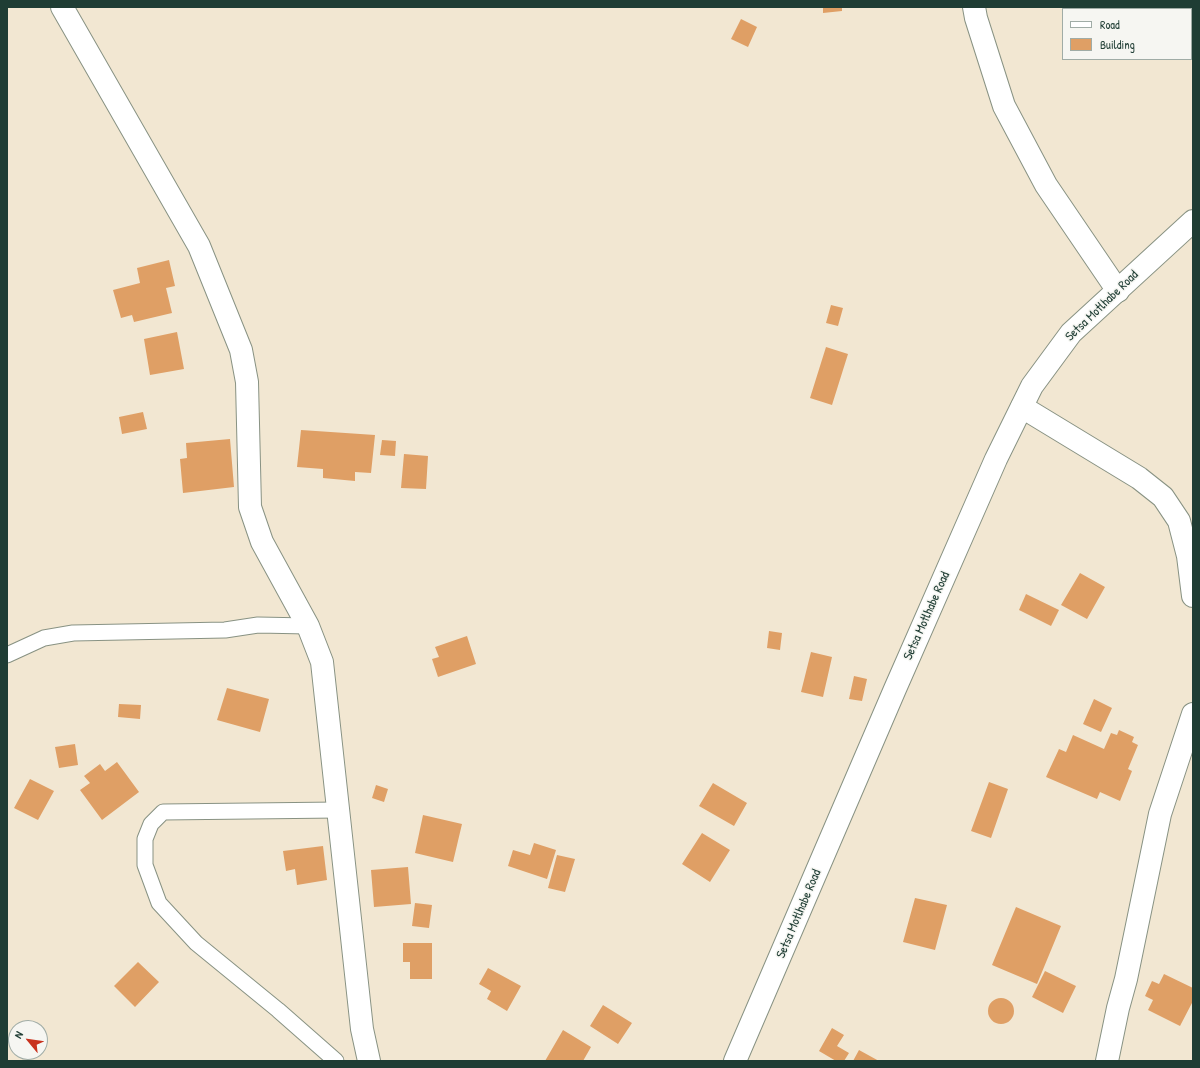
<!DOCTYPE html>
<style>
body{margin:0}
#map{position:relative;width:1200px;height:1068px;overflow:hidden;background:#f2e7d2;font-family:"Patrick Hand",sans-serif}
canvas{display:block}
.frame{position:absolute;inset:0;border:8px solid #1f3d34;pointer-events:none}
.legend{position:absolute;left:1062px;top:8px;width:130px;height:52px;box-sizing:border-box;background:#f6f6f2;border:1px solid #a0aca6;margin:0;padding:5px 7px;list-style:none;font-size:12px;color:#1f3d34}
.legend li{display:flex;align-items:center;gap:8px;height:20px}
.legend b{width:20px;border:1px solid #a0aca6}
.north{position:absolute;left:8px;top:1020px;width:40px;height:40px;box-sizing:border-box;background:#f6f6f2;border:1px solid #a0aca6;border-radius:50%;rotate:299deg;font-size:11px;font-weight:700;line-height:16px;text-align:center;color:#1f3d34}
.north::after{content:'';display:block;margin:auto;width:14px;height:18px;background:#c8321e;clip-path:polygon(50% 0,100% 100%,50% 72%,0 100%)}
</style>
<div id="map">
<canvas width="1200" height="1068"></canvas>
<div class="frame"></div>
<ul class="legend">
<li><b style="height:5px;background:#fff"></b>Road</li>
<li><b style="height:11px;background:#df9f65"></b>Building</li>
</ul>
<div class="north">N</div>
</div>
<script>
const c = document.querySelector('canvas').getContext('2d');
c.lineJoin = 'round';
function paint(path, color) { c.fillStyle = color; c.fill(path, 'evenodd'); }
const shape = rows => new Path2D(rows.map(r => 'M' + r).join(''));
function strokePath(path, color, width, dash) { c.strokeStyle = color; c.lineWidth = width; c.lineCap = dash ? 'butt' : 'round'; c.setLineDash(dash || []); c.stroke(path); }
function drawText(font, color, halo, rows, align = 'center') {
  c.font = font + ' "Patrick Hand",sans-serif'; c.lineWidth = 3; c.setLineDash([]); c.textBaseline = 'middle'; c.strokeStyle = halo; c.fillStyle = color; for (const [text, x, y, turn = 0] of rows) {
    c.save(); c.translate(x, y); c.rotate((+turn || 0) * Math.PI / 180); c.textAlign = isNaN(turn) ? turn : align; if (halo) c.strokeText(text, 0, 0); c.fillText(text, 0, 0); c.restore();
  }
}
paint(shape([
 [823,7,842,7,842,11,823,13],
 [741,19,757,27,748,47,731,39],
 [169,260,175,286,166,288,172,313,134,322,132,315,121,318,113,290,140,283,137,268],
 [831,305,843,308,838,326,826,323],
 [177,332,184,369,150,375,144,339],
 [826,347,848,354,832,405,810,398],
 [143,412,147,429,122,434,119,417],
 [301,430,375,435,371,473,355,472,355,481,323,478,323,469,297,467],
 [230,439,234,487,183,493,180,459,187,458,186,443],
 [382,440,396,441,395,456,380,455],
 [404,454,428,456,426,489,401,488],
 [1080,573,1105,587,1087,619,1061,605],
 [1026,594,1059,610,1051,626,1019,610],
 [769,631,782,633,780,650,767,648],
 [467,636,476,664,438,677,432,659,439,657,435,647],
 [811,652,832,657,823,697,801,692],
 [854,676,867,679,862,701,849,699],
 [227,688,269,699,260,732,217,720],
 [1094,699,1112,708,1101,732,1083,724],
 [119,704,141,705,140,719,118,717],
 [1119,730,1134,737,1132,742,1138,745,1128,769,1132,771,1120,801,1100,792,1097,799,1046,777,1059,749,1066,752,1073,735,1104,749,1111,733,1117,735],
 [75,744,78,765,59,768,55,747],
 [117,762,139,792,102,820,80,790,90,783,84,776,100,764,105,771],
 [30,779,54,791,38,820,14,808],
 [989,782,1008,789,991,838,971,831],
 [713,783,747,803,734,826,699,806],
 [376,785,388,789,384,802,372,798],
 [423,815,462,824,453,862,415,853],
 [702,833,730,850,710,882,682,864],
 [534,843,556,850,547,879,508,866,513,850,530,855],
 [323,846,327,880,297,885,295,869,286,871,283,851],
 [557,855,575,859,565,892,548,888],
 [408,867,411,904,374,907,371,870],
 [915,898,947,905,935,950,903,942],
 [415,903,432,905,429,928,412,926],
 [1016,907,1061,926,1037,984,992,965],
 [403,943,432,943,432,979,410,979,410,962,403,962],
 [138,962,159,982,135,1007,114,986],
 [488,968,521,986,507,1011,487,999,491,991,479,984],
 [1045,971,1076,986,1063,1013,1032,997],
 [1164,974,1193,988,1193,1001,1180,1026,1148,1010,1153,1000,1145,996,1152,981,1159,984],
 '988 1011a13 13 0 1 1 26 0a13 13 0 1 1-26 0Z',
 [603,1005,632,1023,618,1044,590,1026],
 [832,1028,844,1035,837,1046,849,1053,844,1061,836,1061,819,1051],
 [563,1030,591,1047,583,1061,545,1061],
 [859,1050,879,1061,853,1061]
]), '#df9f65');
const service = shape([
 [7,655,44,638,73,633,225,630,258,625,308,626],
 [336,1061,278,1010,196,943,159,903,145,865,145,839,151,824,163,812,338,810]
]);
const minor = shape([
 [62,7,199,246,241,350,247,382,250,507,262,542,308,626,322,662,362,1029,369,1061],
 [974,7,976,18,1004,106,1046,185,1118,291],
 [1022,407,1139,478,1163,497,1179,521,1188,556,1193,596],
 [1107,1061,1118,1008,1126,979,1160,814,1193,714]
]);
const tertiary = shape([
 [735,1061,895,689,996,459,1032,386,1071,333,1193,221]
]);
strokePath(service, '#889283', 17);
strokePath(minor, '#889283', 24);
strokePath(tertiary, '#889283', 24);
strokePath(service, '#fff', 15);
strokePath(minor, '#fff', 22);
strokePath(tertiary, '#fff', 22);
drawText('13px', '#1f3d34', '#f6f6f2', [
 ["Setsa Motlhabe Road",1102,306,-44],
 ["Setsa Motlhabe Road",927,616,-66],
 ["Setsa Motlhabe Road",799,914,-67]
]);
</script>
